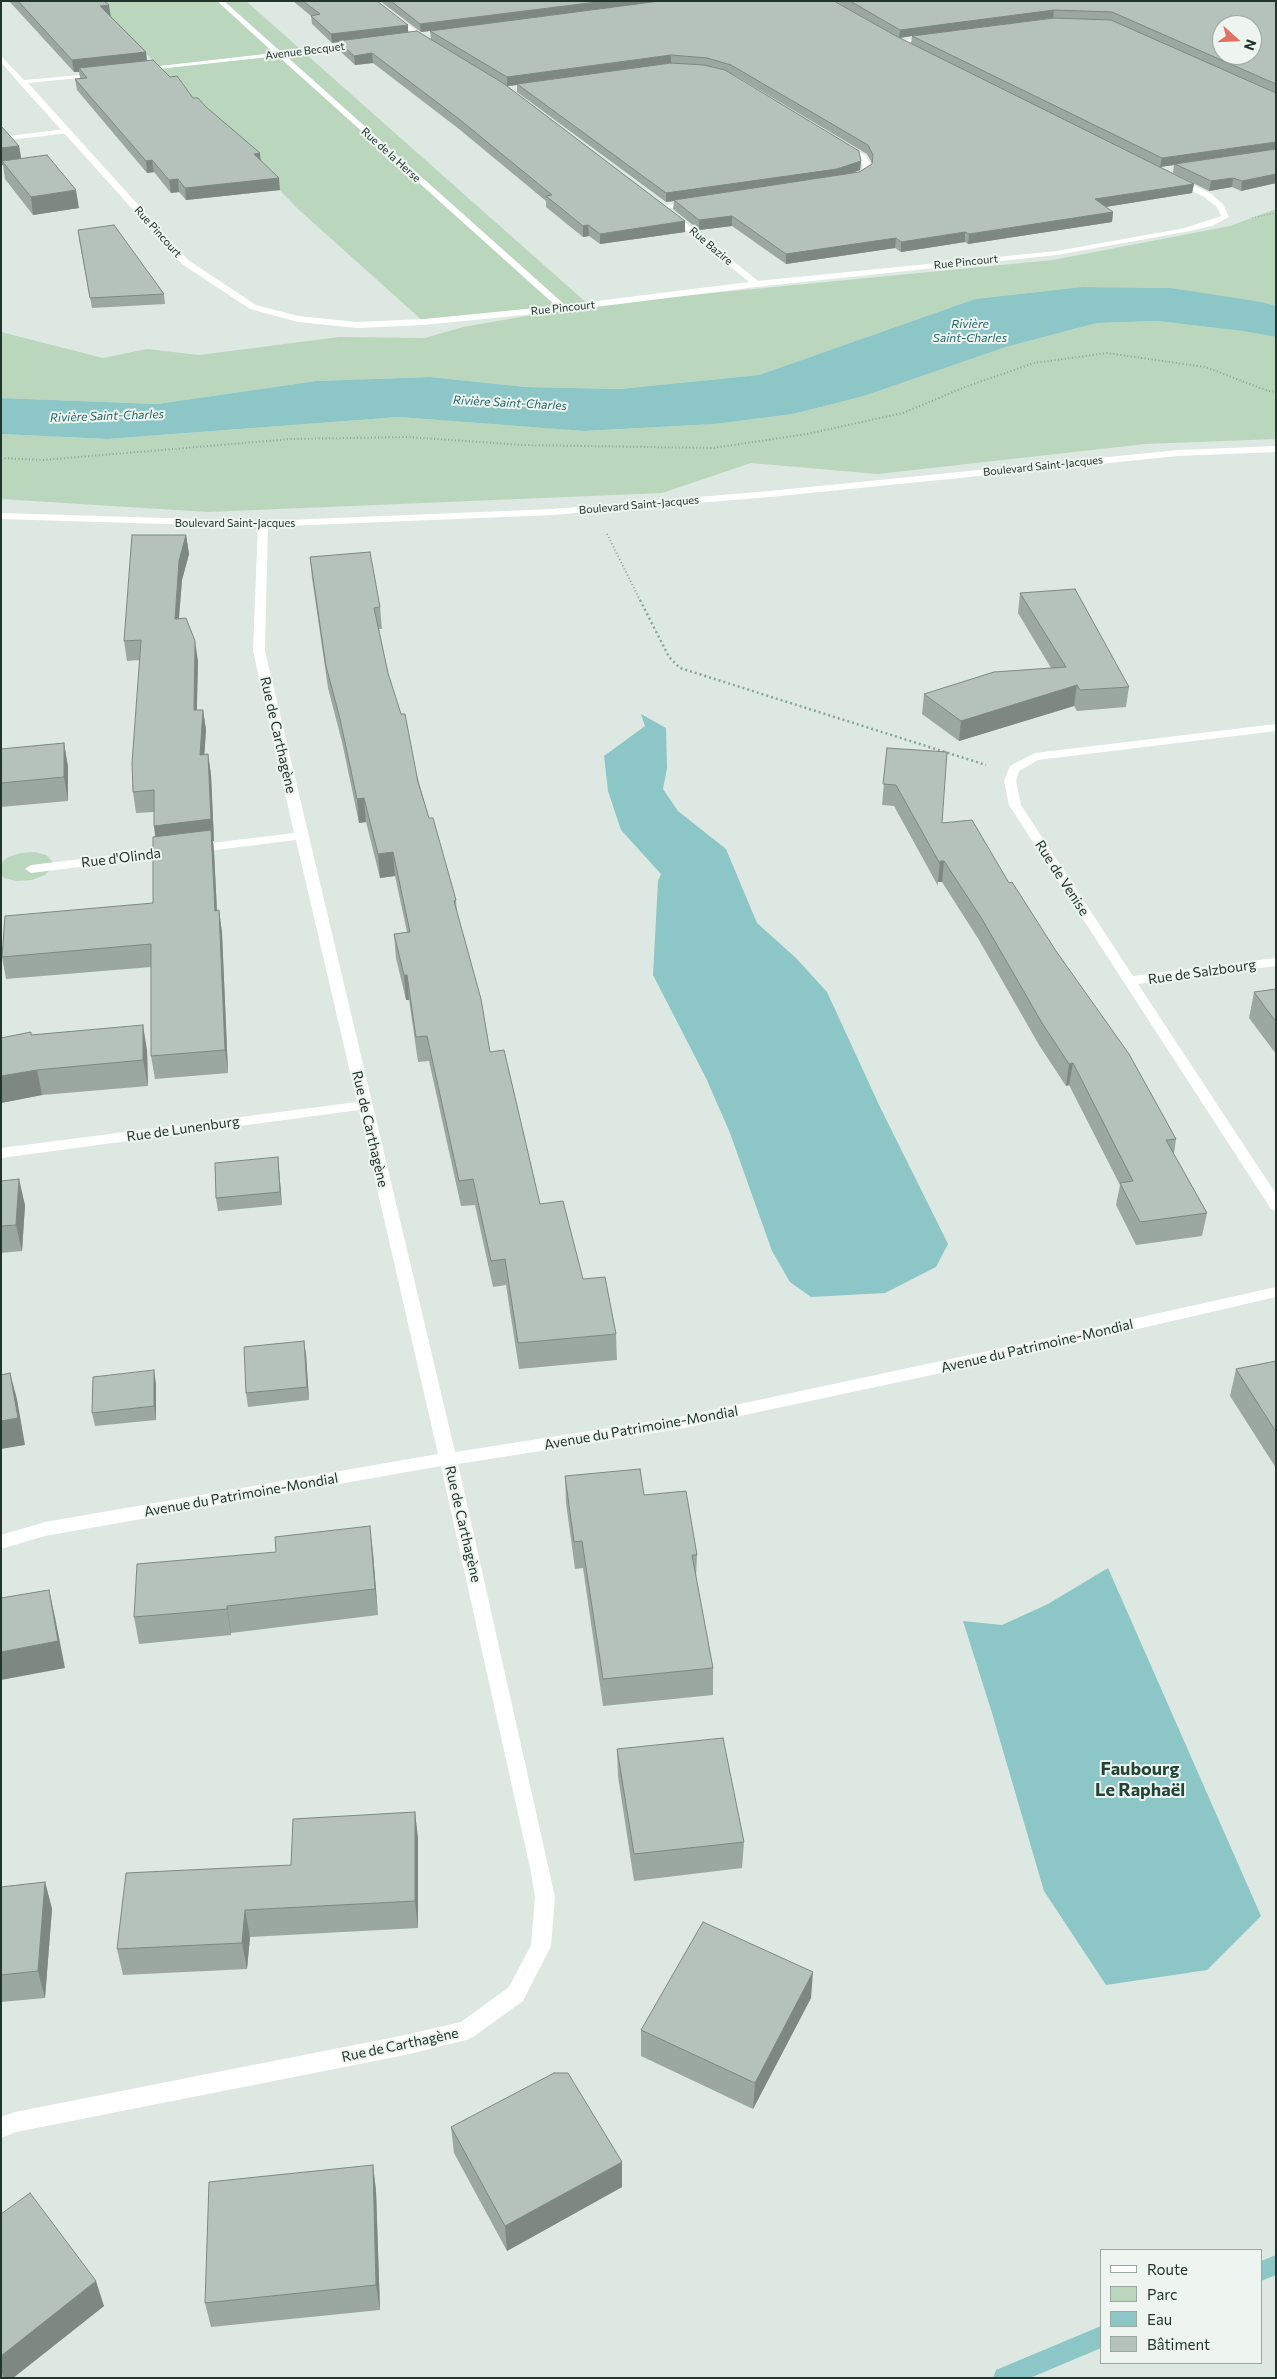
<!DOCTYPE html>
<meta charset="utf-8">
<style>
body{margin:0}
#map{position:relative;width:1277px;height:2379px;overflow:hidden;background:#dee8e2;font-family:Commissioner,sans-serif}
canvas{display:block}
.frame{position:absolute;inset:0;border:2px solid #22352d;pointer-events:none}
.legend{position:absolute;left:1100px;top:2249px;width:162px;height:115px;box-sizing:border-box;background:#eef5f0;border:1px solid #9ca8a2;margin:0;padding:6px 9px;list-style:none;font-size:15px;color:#22352d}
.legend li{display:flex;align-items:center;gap:10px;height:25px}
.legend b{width:25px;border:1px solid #9ca8a2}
.north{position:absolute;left:1212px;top:15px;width:50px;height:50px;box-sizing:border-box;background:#eef5f0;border:1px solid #9ca8a2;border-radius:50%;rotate:110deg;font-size:14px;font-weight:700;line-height:20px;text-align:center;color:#22352d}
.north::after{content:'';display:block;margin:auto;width:18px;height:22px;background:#df7165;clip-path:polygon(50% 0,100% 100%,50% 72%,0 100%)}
</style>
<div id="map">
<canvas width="1277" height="2379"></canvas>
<div class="frame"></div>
<ul class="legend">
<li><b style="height:6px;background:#fff"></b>Route</li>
<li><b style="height:14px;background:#bad6bd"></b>Parc</li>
<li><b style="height:14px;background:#8cc6c6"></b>Eau</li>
<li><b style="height:14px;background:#b4c2bb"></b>Bâtiment</li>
</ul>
<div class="north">N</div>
</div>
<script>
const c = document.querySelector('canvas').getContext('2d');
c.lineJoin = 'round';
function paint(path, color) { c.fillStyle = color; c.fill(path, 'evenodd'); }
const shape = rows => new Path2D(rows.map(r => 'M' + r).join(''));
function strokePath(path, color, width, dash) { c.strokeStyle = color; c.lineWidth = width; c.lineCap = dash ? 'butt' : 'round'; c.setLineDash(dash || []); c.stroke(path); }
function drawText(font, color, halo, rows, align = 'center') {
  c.font = font + ' Commissioner,sans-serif'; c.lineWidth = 4; c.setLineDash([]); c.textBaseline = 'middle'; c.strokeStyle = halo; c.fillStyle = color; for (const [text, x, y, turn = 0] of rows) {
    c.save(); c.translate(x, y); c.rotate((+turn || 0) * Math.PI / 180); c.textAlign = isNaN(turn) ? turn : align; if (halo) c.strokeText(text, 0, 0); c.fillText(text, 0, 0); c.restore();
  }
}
paint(shape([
 [95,1,246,1,589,305,1053,260,1230,226,1276,209,1276,306,1171,288,1082,287,975,299,759,375,619,389,526,387,430,377,316,381,157,404,1,398,1,332,103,358,147,349,199,355,339,337,425,338,463,327,578,307,424,322,298,209],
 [1157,321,1244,331,1276,337,1276,439,1145,444,878,474,751,463,662,493,208,512,1,499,1,434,107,439,399,417,586,431,715,424,793,414,864,396,1006,347,1097,323],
 [35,852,46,855,52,861,52,868,45,875,32,880,17,881,4,878,1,875,1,863,8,857,21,853]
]), '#bad6bd');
paint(shape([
 [1082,287,1171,288,1261,302,1276,306,1276,337,1243,331,1157,321,1097,323,1006,347,864,396,793,414,715,424,584,431,399,417,107,439,1,434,1,398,157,404,316,381,430,377,526,387,619,389,759,375,975,299],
 [641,714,666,728,667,768,663,789,678,811,726,849,757,923,796,958,827,992,880,1107,948,1244,936,1267,885,1293,811,1297,790,1282,772,1251,730,1133,706,1078,653,975,658,881,661,874,621,830,608,791,604,756,645,726],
 [1108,1568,1261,1916,1207,1970,1106,1985,1044,1891,992,1713,963,1621,1002,1625,1048,1604]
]), '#8cc6c6');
paint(shape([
 [1276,2255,1276,2275,1261,2281,1261,2261,1276,2255],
 [1101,2326,1101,2348,1030,2378,993,2378,996,2370,1101,2326]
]), '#8cc6c6');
strokePath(shape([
 [1252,218,1276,213]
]), '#83a796', 1, [1, 2]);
strokePath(shape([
 [1,458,43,460,291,439,407,437,523,445,713,448,807,434,903,413,965,387,1034,363,1107,353,1205,367,1268,391,1276,392],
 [607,534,641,602]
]), '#83a796', 2, [1, 2.5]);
strokePath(shape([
 [640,600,669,657,680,668,986,765]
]), '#83a796', 2.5, [2, 3]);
paint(shape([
 [66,129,69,129,69,133,1,141,1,137,66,129]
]), '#fff');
paint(shape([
 [217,1,224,1,281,52,360,44,358,47,285,55,565,305,749,282,668,215,667,213,671,211,758,281,1057,251,1185,228,1221,216,1217,207,1204,197,1172,181,1172,177,1175,177,1210,193,1223,204,1229,217,1212,226,1185,232,1057,255,756,287,563,311,424,325,357,328,298,322,250,309,182,264,19,83,1,62,1,56,24,80,101,73,99,76,28,83,188,260,256,305,298,316,357,322,424,319,556,306,278,56,140,71,142,68,274,53,217,1],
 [370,1,377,1,431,42,426,43,370,1],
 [931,36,933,39,898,44,895,42,931,36],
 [839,143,845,143,866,156,871,165,869,174,856,180,850,180,850,176,862,171,863,165,860,159,839,147,839,143],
 [694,200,698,202,697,204,663,209,659,207,694,200],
 [263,521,268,524,265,651,455,1452,679,1417,1030,1342,1276,1287,1276,1297,1030,1354,679,1429,458,1464,555,1897,551,1946,523,2001,473,2037,466,2040,405,2055,16,2132,1,2138,1,2117,15,2112,405,2035,461,2022,509,1987,531,1945,535,1897,531,1872,441,1466,45,1536,1,1549,1,1535,45,1522,438,1454,359,1110,1,1158,1,1148,357,1102,296,840,31,873,25,869,31,865,294,833,253,651,258,524,263,521],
 [1276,724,1276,731,1038,760,1019,771,1016,781,1021,805,1133,976,1276,958,1276,966,1138,984,1276,1194,1276,1211,1271,1209,1009,805,1004,781,1010,766,1035,753,1276,724]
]), '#fff');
paint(shape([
 [1276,446,1276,452,1178,456,770,497,553,515,263,527,1,519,1,513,263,521,553,509,770,491,1178,450,1276,446]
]), '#fff');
paint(shape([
 [9,1,104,1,111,17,146,52,147,61,170,77,193,98,205,106,261,160,280,190,186,200,179,192,171,193,154,172,147,173,77,90,75,79,80,78,79,72,74,72],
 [293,1,377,1,408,32,431,39,430,31,421,32,380,1,834,1,899,38,835,1,1276,1,1276,183,1241,191,1232,187,1209,191,1173,173,1174,165,1160,167,1194,184,1192,193,1105,207,1113,212,1112,222,968,244,965,242,901,252,895,248,786,264,732,226,699,230,673,209,674,201,666,202,517,92,517,85,507,86,685,221,685,232,600,244,589,236,583,237,546,207,546,201,459,129,373,63,355,65,339,50,339,42,332,43,312,24,311,16],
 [912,36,911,44,899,38],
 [731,73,867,154,872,163,872,164,859,172,849,174,860,170,861,161],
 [1,126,19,146,21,158,79,208,33,215,5,179,3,165,1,165],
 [79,239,164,294,165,304,92,308],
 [186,535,189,554,182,580,179,619,198,661,197,710,203,710,206,730,204,755,208,754,211,775,214,841,213,841,214,852,217,910,219,910,222,933,228,1073,155,1079,151,1056,151,967,6,979,2,957,153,903,155,837,154,812,136,813,133,792,140,660,127,661,124,641],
 [310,557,380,607,382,629,379,629,388,673,429,818,456,900,457,913,490,1052,540,1204,583,1279,616,1334,617,1360,519,1369,506,1285,493,1287,475,1205,461,1206,429,1061,418,1062,409,1000,406,1000,396,958,394,934,407,932,395,876,380,878,366,822,359,823,342,742,328,688,312,578],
 [1020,593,1129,687,1126,707,1077,711,1074,706,959,741,922,714,924,694,1051,668,1018,613],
 [64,743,68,767,68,801,1,807,1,749],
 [887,748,942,823,1009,883,1176,1139,1174,1154,1207,1213,1202,1236,1136,1245,1116,1205,1120,1185,1069,1085,1066,1086,1039,1045,979,940,942,882,938,882,938,886,894,806,882,805],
 [1276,989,1276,1054,1249,1018,1254,992],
 [31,1035,147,1050,148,1086,42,1095,1,1103,1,1038],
 [278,1157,282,1205,218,1211,216,1198],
 [1,1181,25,1205,22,1251,1,1253],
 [306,1354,309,1400,248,1407,246,1393],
 [1276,1361,1276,1468,1230,1396,1236,1369],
 [156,1384,156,1420,95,1426,92,1413],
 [565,1476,644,1495,697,1555,696,1578,713,1668,713,1695,603,1706,583,1568,575,1569,566,1503],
 [276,1552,373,1553,378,1615,231,1633,231,1635,139,1644,134,1617],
 [617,1749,744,1842,742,1868,634,1881,618,1776],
 [415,1812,418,1839,418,1928,250,1937,247,1969,123,1975,117,1949,291,1865],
 [45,1882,52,1909,45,1998,1,2002,1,1887],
 [811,1998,753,2109,641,2056,641,2030],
 [451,2127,622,2187,507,2251,454,2153],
 [373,2165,376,2191,380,2310,211,2327,205,2303],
 [1,2214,104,2306,13,2378,3,2378,1,2376]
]), '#9ba7a1');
paint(shape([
 [605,1,672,1,421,32,420,24],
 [109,5,111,17,100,6],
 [1054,10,1053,18,912,36,899,38,900,30],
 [408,25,408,34,338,41,339,42,332,43,331,34],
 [146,52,147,64,79,68,79,72,74,72,72,60],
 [372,53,373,63,355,65,354,56],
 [671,55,671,63,517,84,517,85,507,86,507,77],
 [1276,142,1276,151,1175,164,1174,165,1160,167,1162,158],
 [19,146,22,163,2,161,3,165,1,165,1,148],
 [260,153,261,165,254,154],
 [152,160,154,172,147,173,146,161],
 [861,161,860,170,837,178,674,200,674,201,666,202,666,193],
 [1276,174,1276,183,1241,191,1242,181],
 [279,178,280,190,186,200,185,188],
 [1233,178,1232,187,1209,191,1211,181],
 [178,179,179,192,171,193,169,180],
 [1194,184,1192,193,1093,209,1095,199],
 [76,190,79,208,33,215,31,197],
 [1113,212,1112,222,968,244,969,234],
 [732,216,732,226,699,230,699,220],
 [685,221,685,232,600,244,600,234],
 [588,225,589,236,583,237,583,226],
 [965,232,965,242,901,252,901,242],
 [896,238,895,248,786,264,786,254],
 [186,535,189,554,182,580,177,639,175,619,179,561],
 [195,641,198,661,196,731,194,710],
 [1077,685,1074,706,959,741,961,721],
 [203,710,206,730,203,776,200,755],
 [64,743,68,767,68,801,64,777],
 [208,754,211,775,214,841,213,841,214,852,218,933,157,848,154,826],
 [364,798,366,822,359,823,357,799],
 [393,852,395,876,380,878,378,854],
 [940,861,944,861,942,882,938,882],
 [219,910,222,933,228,1073,225,1050],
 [404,975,407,975,409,1000,406,1000],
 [143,1025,147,1050,148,1086,143,1060],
 [1073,1063,1069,1085,1066,1086,1069,1064],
 [37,1070,42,1095,1,1103,1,1076],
 [278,1157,279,1170,282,1205,280,1192],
 [19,1179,25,1205,22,1251,16,1225],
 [304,1341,306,1354,309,1400,307,1387],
 [154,1370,156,1384,156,1420,154,1406],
 [10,1373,17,1399,25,1445,1,1449,1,1421],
 [370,1526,373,1553,378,1615,375,1589],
 [49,1590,55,1617,65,1668,1,1680,1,1652],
 [227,1606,231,1633,231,1635,227,1609],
 [415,1812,418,1839,418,1928,415,1901],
 [45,1882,52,1909,45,1998,38,1971],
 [245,1910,250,1937,247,1969,242,1943],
 [813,1972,811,1998,753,2109,755,2083],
 [622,2162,622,2187,507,2251,505,2226],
 [373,2165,376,2191,380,2310,376,2285],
 [96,2281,104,2306,13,2378,4,2378,1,2369,1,2356]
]), '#7e8883');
const building = shape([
 [18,1,104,1,109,5,100,6,146,52,72,60,18,1],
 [303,1,377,1,408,25,331,34,311,16,320,14,303,1],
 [391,1,605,1,420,24,391,1],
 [660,1,834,1,896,36,1194,184,1095,199,1113,212,969,234,965,232,901,242,896,238,786,254,732,216,699,220,674,200,859,172,872,164,873,155,868,145,731,65,707,58,671,55,507,77,430,31,660,1],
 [850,1,1276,1,1276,84,1112,12,1054,10,900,30,850,1],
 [1222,25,1252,25,1252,55,1222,55,1222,25],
 [1054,18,1111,20,1276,93,1276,142,1162,158,912,36,1054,18],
 [417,31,503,83,685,221,600,234,588,225,583,226,546,196,552,195,459,119,372,53,354,56,338,41,417,31],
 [153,60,170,77,177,76,193,98,198,98,205,106,260,153,254,154,279,178,185,188,178,179,169,180,152,160,146,161,75,79,87,78,79,68,153,60],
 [671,63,704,65,725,70,859,151,861,161,837,169,666,193,517,84,671,63],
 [1,126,19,146,1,148,1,126],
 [1276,149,1276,174,1242,181,1233,178,1211,181,1175,164,1276,149],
 [47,155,76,190,31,197,2,161,47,155],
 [114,225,164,294,90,298,78,230,114,225],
 [132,535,186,535,179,561,175,619,186,618,195,641,194,710,203,710,200,755,208,754,211,819,154,826,154,790,133,792,132,763,141,640,124,641,132,535],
 [370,552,380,607,374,608,388,673,401,714,405,714,418,782,429,818,433,818,456,900,454,901,481,999,490,1052,504,1050,540,1204,563,1201,583,1279,605,1277,616,1334,518,1343,505,1259,491,1261,473,1179,459,1181,427,1036,416,1037,407,975,404,975,394,934,410,932,393,852,378,854,364,798,357,799,340,719,326,666,310,557,370,552],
 [1075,589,1129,687,1080,690,1077,685,961,721,924,694,994,672,1066,667,1020,593,1075,589],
 [64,743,64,777,1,783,1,749,64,743],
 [887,748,947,752,942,823,972,820,1009,883,1012,882,1056,951,1129,1054,1176,1139,1166,1140,1207,1213,1140,1222,1120,1183,1133,1181,1073,1063,1069,1064,1042,1023,982,919,944,861,940,861,940,864,896,785,883,784,887,748],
 [211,830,215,911,219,910,225,1050,151,1056,151,944,2,957,5,916,153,903,153,837,211,830],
 [1276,989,1276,1022,1254,992,1276,989],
 [143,1025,143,1060,37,1070,1,1076,1,1038,31,1032,31,1035,143,1025],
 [278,1157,280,1192,216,1198,215,1163,278,1157],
 [19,1179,16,1225,1,1226,1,1181,19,1179],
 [304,1341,307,1387,246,1393,244,1347,304,1341],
 [1276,1361,1276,1432,1236,1369,1276,1361],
 [154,1370,154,1406,92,1413,93,1377,154,1370],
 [10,1373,18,1418,1,1421,1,1375,10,1373],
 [640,1469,644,1495,686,1491,697,1555,692,1555,713,1668,603,1679,582,1541,574,1542,565,1476,640,1469],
 [370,1526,375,1589,227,1606,227,1609,134,1617,137,1564,276,1552,275,1537,370,1526],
 [49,1590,58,1641,1,1652,1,1598,49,1590],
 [723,1738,744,1842,634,1854,617,1749,723,1738],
 [415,1812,415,1901,245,1910,242,1943,117,1949,126,1873,291,1865,293,1819,415,1812],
 [45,1882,38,1971,1,1975,1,1887,45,1882],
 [703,1922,813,1972,755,2083,641,2030,703,1922],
 [554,2073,568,2073,622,2162,505,2226,451,2127,554,2073],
 [373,2165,376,2285,205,2303,209,2182,373,2165],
 [30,2193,96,2281,1,2356,1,2214,30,2193]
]);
paint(building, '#b4c2bb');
strokePath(building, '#7e8883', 1);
drawText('11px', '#22352d', '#eef5f0', [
 ["Avenue Becquet",305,51,-7],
 ["Rue de la Herse",391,155,42],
 ["Rue Pincourt",158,232,48],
 ["Rue Bazire",711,246,40],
 ["Rue Pincourt",966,262,-6],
 ["Rue Pincourt",563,308,-6],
 ["Boulevard Saint-Jacques",1043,466,-6],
 ["Boulevard Saint-Jacques",639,505,-5],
 ["Boulevard Saint-Jacques",235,523]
]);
drawText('italic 12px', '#246769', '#eef5f0', [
 ["Rivière",970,324],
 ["Saint-Charles",970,338],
 ["Rivière Saint-Charles",510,403,3],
 ["Rivière Saint-Charles",107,416,-2]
]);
drawText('14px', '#22352d', '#eef5f0', [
 ["Rue de Carthagène",278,735,77],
 ["Rue d'Olinda",121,858,-7],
 ["Rue de Venise",1062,878,57],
 ["Rue de Salzbourg",1202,972,-8],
 ["Rue de Lunenburg",183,1129,-8],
 ["Rue de Carthagène",370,1129,77],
 ["Avenue du Patrimoine-Mondial",1037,1346,-13],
 ["Avenue du Patrimoine-Mondial",641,1428,-10],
 ["Avenue du Patrimoine-Mondial",241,1495,-10],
 ["Rue de Carthagène",463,1524,77],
 ["Rue de Carthagène",400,2045,-12]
]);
drawText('bold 18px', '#214436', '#eef5f0', [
 ["Faubourg",1140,1769],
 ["Le Raphaël",1140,1790]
]);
</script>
